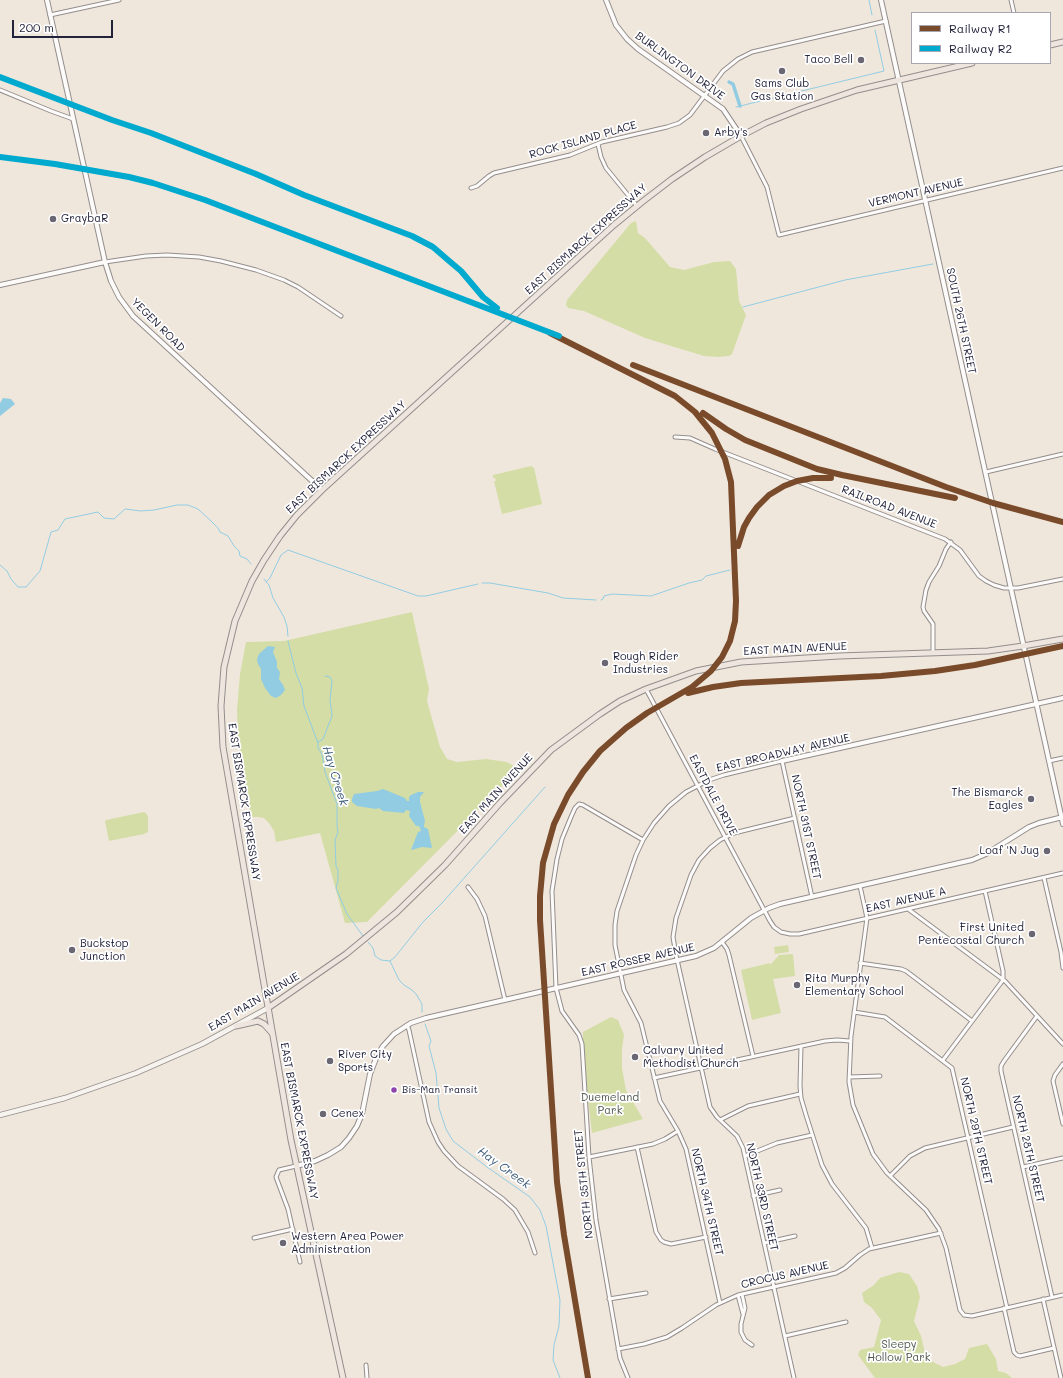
<!DOCTYPE html>
<style>
body{margin:0}
#map{position:relative;width:1063px;height:1378px;overflow:hidden;background:#f0e7dc;font-family:Mali,sans-serif}
canvas{display:block}
.legend{position:absolute;left:911px;top:12px;width:140px;height:52px;box-sizing:border-box;background:#fff;border:1px solid #a7a7b1;margin:0;padding:5px 7px;list-style:none;font-size:12px;color:#22223b}
.legend li{display:flex;align-items:center;gap:8px;height:20px}
.legend b{width:20px;border:1px solid #a7a7b1}
.scale{position:absolute;left:12px;top:20px;width:101px;height:18px;box-sizing:border-box;border:2px solid #22223b;border-top:0;padding-left:5px;font-size:12px;line-height:14px;white-space:nowrap;color:#22223b;-webkit-text-stroke:3px #fff;paint-order:stroke}
</style>
<div id="map">
<canvas width="1063" height="1378"></canvas>
<ul class="legend">
<li><b style="height:5px;background:#7a4b2a"></b>Railway R1</li>
<li><b style="height:5px;background:#00a9ce"></b>Railway R2</li>
</ul>
<div class="scale">200 m</div>
</div>
<script>
const c = document.querySelector('canvas').getContext('2d');
c.lineJoin = 'round';
function paint(path, color) { c.fillStyle = color; c.fill(path, 'evenodd'); }
const shape = rows => new Path2D(rows.map(r => 'M' + r).join(''));
function strokePath(path, color, width, dash) { c.strokeStyle = color; c.lineWidth = width; c.lineCap = dash ? 'butt' : 'round'; c.setLineDash(dash || []); c.stroke(path); }
function drawText(font, color, halo, rows, align = 'center') {
  c.font = font + ' Mali,sans-serif'; c.lineWidth = 3.5; c.setLineDash([]); c.textBaseline = 'middle'; c.strokeStyle = halo; c.fillStyle = color; for (const [text, x, y, turn = 0] of rows) {
    c.save(); c.translate(x, y); c.rotate((+turn || 0) * Math.PI / 180); c.textAlign = isNaN(turn) ? turn : align; if (halo) c.strokeText(text, 0, 0); c.fillText(text, 0, 0); c.restore();
  }
}
paint(shape([
 [636,221,638,233,645,238,670,267,684,270,714,262,730,261,736,269,739,301,746,315,732,354,729,356,718,357,704,356,645,338,584,311,568,308,566,305,567,300,631,223],
 [531,466,534,468,542,504,502,514,494,481,496,481,495,478,493,478,493,475],
 [412,612,429,689,427,701,440,747,447,759,457,762,486,759,507,762,519,769,367,922,345,923,320,833,276,842,274,831,269,823,264,818,259,817,251,817,238,737,237,710,240,674,246,642,284,641],
 [144,812,146,813,148,817,148,832,144,834,109,841,105,822,106,820],
 [788,945,789,952,775,954,774,947],
 [793,954,795,976,773,979,781,1013,752,1020,741,970,770,963,771,966,771,964,779,955],
 [611,1017,618,1020,624,1035,622,1049,622,1068,626,1090,643,1119,592,1133,583,1057,583,1032],
 [899,1272,909,1274,917,1286,920,1297,914,1321,921,1336,925,1353,929,1360,943,1367,955,1364,965,1359,969,1348,987,1344,996,1359,998,1371,1006,1373,1012,1378,875,1378,858,1355,860,1350,874,1347,881,1320,872,1308,864,1302,862,1293,874,1285,880,1278]
]), '#d4dda6');
paint(shape([
 [3,398,11,399,15,404,0,416,0,403],
 [268,646,275,647,273,652,277,662,277,668,280,672,279,679,283,685,285,690,281,695,276,698,271,696,265,688,261,679,261,669,258,664,257,659,259,654],
 [383,789,405,798,407,801,409,801,409,797,411,795,418,792,424,792,420,797,420,802,425,821,424,825,424,827,428,829,432,848,422,847,411,850,418,832,421,831,419,826,416,826,409,816,410,811,406,810,404,813,383,811,379,808,376,809,357,806,352,802,352,799,354,794,377,791]
]), '#91cce3');
strokePath(shape([
 [869,0,872,15],
 [736,107,884,71,875,30],
 [743,307,845,280,933,264],
 [0,565,7,571,11,579,18,587,26,587,40,571,51,532,58,530,65,519,98,512,104,518,114,519,125,509,141,511,154,510,177,505,188,505,198,509,210,520,218,528,220,532,228,536,234,546,239,551,240,556,247,559,251,564],
 [264,579,269,585,273,598,284,617,287,626,288,636],
 [266,582,270,578,281,555,288,550,418,596,426,596,478,584],
 [482,583,490,583,548,593,563,598,596,600],
 [601,600,603,599,604,596,612,594,651,596,689,583,702,580,706,576,730,570],
 [288,641,296,673,302,688,304,706,318,743,318,748,322,754,325,772,337,804,337,826,338,832,335,840,336,866,338,870,338,881,336,888,347,914,363,936],
 [318,742,323,739,332,716,330,700,332,681,330,677,325,676],
 [368,942,373,948,375,956,381,960,390,961,399,980,404,985,412,990,416,994,422,1004,422,1012],
 [390,961,395,957,423,922,442,903,545,787],
 [425,1024,431,1041,429,1046,436,1073,439,1108,446,1129,453,1141,487,1167,530,1197,540,1210,546,1226,560,1300,559,1326,554,1345,553,1360,560,1378]
]), '#91cce3', 1);
strokePath(shape([
 [729,82,733,84,740,106]
]), '#91cce3', 3.5);
const minor = shape([
 [1011,0,1014,13],
 [50,15,119,0],
 [0,90,51,111,73,119],
 [741,136,767,187,779,235,1063,168],
 [598,144,601,157,606,168,637,206],
 [471,188,477,186,489,176,494,173,570,155,602,142,667,127,679,123,690,115,723,71,738,59,752,52,886,21],
 [105,262,146,256,167,255,199,257,221,261,256,270,284,280,298,287,341,316],
 [675,437,690,438,715,449,945,539,960,550,979,576,986,581,994,585,1004,588,1018,588,1063,579],
 [986,472,1063,454],
 [933,653,933,624,924,611,923,607,926,590,929,582,939,566,946,549,951,542],
 [646,689,770,921,774,927,781,932,790,934,799,934,1063,873],
 [1049,761,1063,758],
 [1044,878,1061,952,1063,968],
 [860,886,867,918,851,1036,849,1082,853,1105,873,1154,887,1173,926,1210,939,1229,946,1248,960,1310,964,1315,972,1316,1063,1295],
 [468,887,477,899,485,916,505,1000],
 [985,891,1003,971,1003,980],
 [908,909,1005,981,1063,1044],
 [722,942,727,949,729,955,753,1056],
 [860,963,901,969,906,971,972,1021],
 [854,1012,885,1017,952,1068,1007,1308],
 [1037,1016,1004,1061,1001,1066,1001,1071,1052,1297],
 [407,1025,409,1030,429,1122,438,1142,444,1151,458,1166,503,1199,515,1210,528,1232,535,1253],
 [801,1046,800,1086,801,1098,806,1115,822,1165,832,1184,866,1228,872,1248],
 [943,1060,1003,980],
 [1063,1064,1055,1075,1053,1081,1063,1124],
 [849,1077,880,1076],
 [654,1078,825,1041,837,1040,850,1041],
 [720,1120,748,1106,800,1094],
 [637,1147,656,1232,661,1240,664,1242,671,1244,706,1237],
 [745,1156,777,1143,812,1135],
 [589,1157,653,1144,665,1139,678,1131],
 [296,1166,279,1170,276,1177,288,1209,300,1262],
 [1023,1167,1063,1158],
 [890,1176,910,1156,925,1148,1013,1127],
 [753,1196,780,1190],
 [254,1238,293,1229],
 [764,1243,795,1236],
 [742,1294,745,1308,741,1324,741,1332,745,1340,752,1345],
 [738,1295,743,1314],
 [609,1299,646,1293],
 [1043,1299,1061,1378],
 [720,1303,686,1149,678,1131,660,1101,641,1023,624,990,615,945,615,925,617,911,636,855,643,840,654,823,669,806,686,792,709,780,724,775,782,761,812,897],
 [1004,1308,1014,1352,1017,1355,1020,1356,1054,1348],
 [785,1336,846,1322],
 [618,1349,644,1344,667,1337,682,1328,716,1305,738,1295,836,1273,845,1268,860,1255,869,1249,941,1233],
 [366,1365,367,1378],
 [628,1378,620,1358,596,1220,589,1157,582,1044,579,1035,562,1011,556,988,552,891,557,859,562,839,571,817,575,808,579,804,583,805,643,840],
 [794,1378,743,1148,737,1136,717,1117,710,1107,676,955,673,937,676,918,691,875,699,860,710,848,720,840,734,833,795,818]
]);
const tertiary = shape([
 [47,0,105,262,111,281,119,297,133,316,322,490],
 [606,0,616,25,627,39,638,49,723,109,741,136],
 [881,0,1063,824],
 [0,285,105,262],
 [782,761,1063,698],
 [296,1166,315,1161,328,1155,341,1147,349,1138,357,1126,362,1114,370,1074,377,1056,383,1046,394,1034,411,1023,426,1018,696,956,714,948,751,918,769,908,780,904,972,860,986,854,1029,827,1039,823,1063,817]
]);
const secondary = shape([
 [0,1115,65,1098,136,1073,202,1044,268,1008]
]);
const primary = shape([
 [1050,45,1063,42],
 [268,1008,346,954,397,912,445,865,500,803,551,750,600,714,620,701,646,689,696,671,741,662,839,656,988,651,1023,646,1063,639],
 [236,1026,258,1021,264,1024,272,1033],
 [343,1378,291,1140,223,747,221,706,224,667,235,621,252,581,264,560,280,536,297,515,322,490,614,225,642,202,672,179,705,157,741,136,766,123,801,109,857,90,972,63]
]);
strokePath(minor, '#938e8d', 5);
strokePath(tertiary, '#938e8d', 6);
strokePath(secondary, '#938e8d', 6);
strokePath(primary, '#938e8d', 7);
strokePath(minor, '#fdfbfa', 3);
strokePath(tertiary, '#fdfbfa', 4);
strokePath(secondary, '#f7f3ef', 4.5);
strokePath(primary, '#ede5de', 5);
strokePath(shape([
 [550,333,675,396,695,412,712,433,725,459,731,482,736,601,735,621,730,641,722,657,711,671,692,687,647,713,626,728,600,751,583,772,568,795,554,824,543,863,540,896,540,920,557,1182,564,1235,588,1378],
 [633,365,946,487,993,503,1063,522],
 [703,413,726,429,745,440,817,469,842,475,955,498],
 [738,546,744,527,749,518,757,507,769,495,784,486,797,481,813,478,831,478],
 [688,693,713,687,741,683,881,676,935,671,975,665,1063,646]
]), '#7a4b2a', 6);
strokePath(shape([
 [0,77,112,120,151,133,256,174,304,195,412,236,433,247,448,260,461,271,483,297,497,308],
 [0,157,55,164,129,177,153,183,205,200,559,336]
]), '#00a9ce', 6);
for (const [x, y, r, color] of [
 [861,60,4,"#6a6773"],
 [782,71,4,"#6a6773"],
 [706,133,4,"#6a6773"],
 [53,219,4,"#6a6773"],
 [605,663,4,"#6a6773"],
 [1031,799,4,"#6a6773"],
 [1047,851,4,"#6a6773"],
 [1032,934,4,"#6a6773"],
 [72,950,4,"#6a6773"],
 [797,985,4,"#6a6773"],
 [635,1057,4,"#6a6773"],
 [330,1061,4,"#6a6773"],
 [394,1090,3.5,"#8e44ad"],
 [323,1114,4,"#6a6773"],
 [283,1243,4,"#6a6773"]
]) { const dot = new Path2D(); dot.arc(x, y, r, 0, 2 * Math.PI); c.fillStyle = color; c.fill(dot); strokePath(dot, '#fff', 1.5); }
drawText('10px', '#22223b', '#fff', [
 ["Bis-Man Transit",402,1090]
], 'left');
drawText('11px', '#22223b', '#fff', [
 ["Taco Bell",853,60,"right"],
 ["Sams Club",782,84,"center"],
 ["Gas Station",782,97,"center"],
 ["Arby's",714,133],
 ["GraybaR",61,219],
 ["Rough Rider",613,657],
 ["Industries",613,670],
 ["The Bismarck",1023,793,"right"],
 ["Eagles",1023,806,"right"],
 ["Loaf 'N Jug",1039,851,"right"],
 ["First United",1024,928,"right"],
 ["Pentecostal Church",1024,941,"right"],
 ["Buckstop",80,944],
 ["Junction",80,957],
 ["Rita Murphy",805,979],
 ["Elementary School",805,992],
 ["Calvary United",643,1051],
 ["Methodist Church",643,1064],
 ["River City",338,1055],
 ["Sports",338,1068],
 ["Cenex",331,1114],
 ["Western Area Power",291,1237],
 ["Administration",291,1250]
], 'left');
drawText('11px', '#22223b', '#fff', [
 ["BURLINGTON DRIVE",680,66,36],
 ["ROCK ISLAND PLACE",583,140,-16],
 ["VERMONT AVENUE",916,193,-13],
 ["EAST BISMARCK EXPRESSWAY",586,239,-42],
 ["SOUTH 26TH STREET",961,321,78],
 ["YEGEN ROAD",158,325,45],
 ["EAST BISMARCK EXPRESSWAY",346,457,-43],
 ["RAILROAD AVENUE",889,507,21],
 ["EAST MAIN AVENUE",795,649,-3],
 ["EAST BROADWAY AVENUE",783,753,-13],
 ["EAST MAIN AVENUE",496,794,-48],
 ["EASTDALE DRIVE",713,795,62],
 ["EAST BISMARCK EXPRESSWAY",244,802,81],
 ["NORTH 31ST STREET",806,827,78],
 ["EAST AVENUE A",906,900,-13],
 ["EAST ROSSER AVENUE",638,960,-13],
 ["EAST MAIN AVENUE",254,1002,-31],
 ["EAST BISMARCK EXPRESSWAY",299,1121,79],
 ["NORTH 29TH STREET",976,1131,77],
 ["NORTH 28TH STREET",1028,1149,77],
 ["NORTH 35TH STREET",584,1184,-96],
 ["NORTH 33RD STREET",762,1197,77],
 ["NORTH 34TH STREET",707,1202,77],
 ["CROCUS AVENUE",785,1275,-13]
]);
drawText('11px', '#50584e', '#fff', [
 ["Duemeland",610,1098],
 ["Park",610,1111],
 ["Sleepy",899,1345],
 ["Hollow Park",899,1358]
]);
drawText('italic 12px', '#3a5a77', '#fff', [
 ["Hay Creek",335,776,73],
 ["Hay Creek",504,1168,36]
]);
</script>
